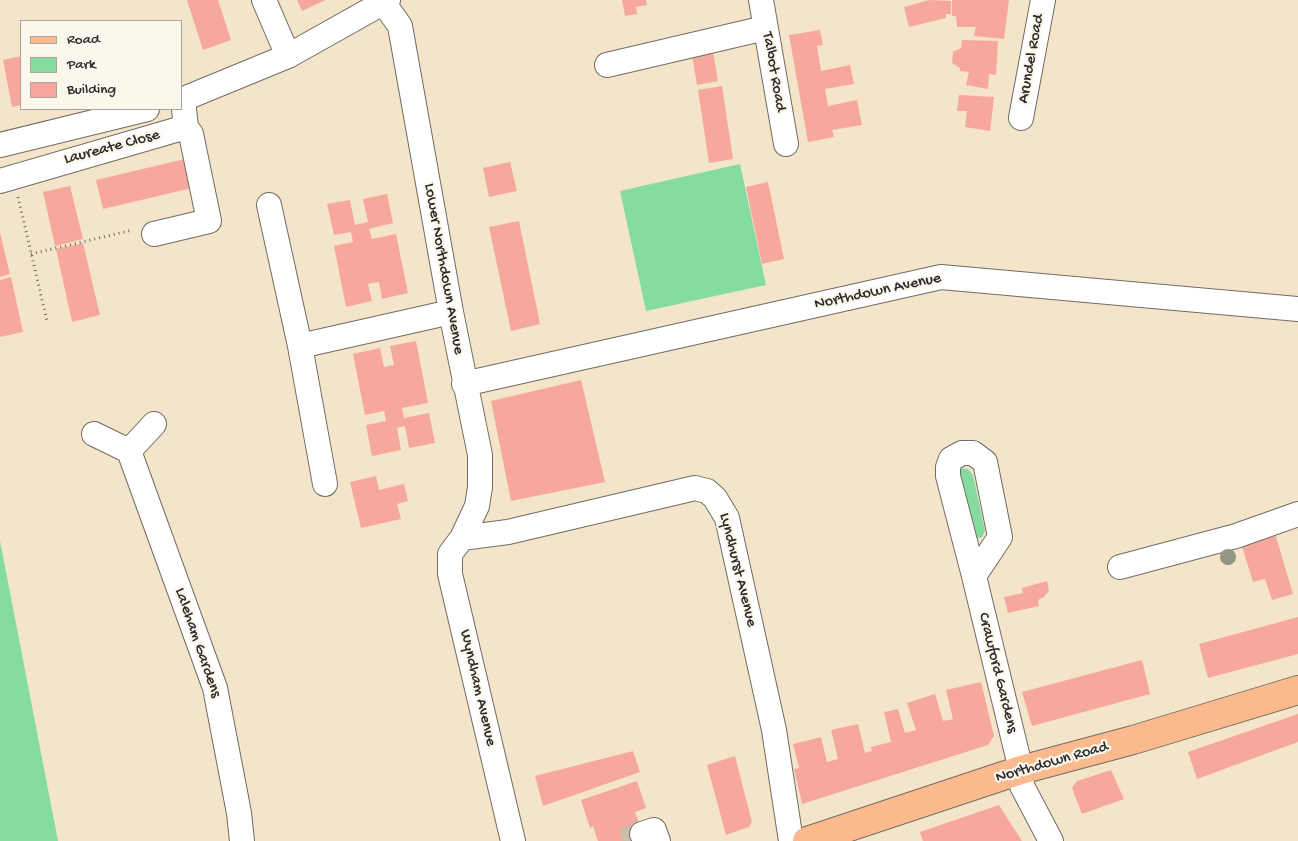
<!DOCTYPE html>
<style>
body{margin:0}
#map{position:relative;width:1298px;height:841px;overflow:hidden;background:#f4e4ca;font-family:"Gochi Hand",sans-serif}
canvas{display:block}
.legend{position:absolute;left:20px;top:20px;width:162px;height:90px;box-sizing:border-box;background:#fbf7ec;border:1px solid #a8a59f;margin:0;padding:6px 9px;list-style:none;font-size:15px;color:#2b2b2b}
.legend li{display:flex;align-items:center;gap:10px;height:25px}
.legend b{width:25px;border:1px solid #a8a59f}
</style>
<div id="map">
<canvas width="1298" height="841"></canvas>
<ul class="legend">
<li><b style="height:6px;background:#fbba8d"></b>Road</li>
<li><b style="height:14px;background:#85dca0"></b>Park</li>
<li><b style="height:14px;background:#f6a89c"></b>Building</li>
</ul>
</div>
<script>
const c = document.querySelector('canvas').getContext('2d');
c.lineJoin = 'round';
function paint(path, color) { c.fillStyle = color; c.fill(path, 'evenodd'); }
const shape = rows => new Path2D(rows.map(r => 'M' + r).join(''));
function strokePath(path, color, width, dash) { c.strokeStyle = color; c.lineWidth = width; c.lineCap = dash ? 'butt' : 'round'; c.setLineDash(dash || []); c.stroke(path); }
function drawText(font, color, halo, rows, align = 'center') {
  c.font = font + ' "Gochi Hand",sans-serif'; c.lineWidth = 4.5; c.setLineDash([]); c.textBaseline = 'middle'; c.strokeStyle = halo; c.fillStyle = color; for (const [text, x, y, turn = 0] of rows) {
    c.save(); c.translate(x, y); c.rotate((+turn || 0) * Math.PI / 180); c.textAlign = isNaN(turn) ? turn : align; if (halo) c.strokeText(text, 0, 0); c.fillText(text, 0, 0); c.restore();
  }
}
paint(shape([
 [740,164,766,285,646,311,620,191],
 [960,468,968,469,973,475,985,531,982,537,975,539,955,474],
 [0,541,13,608,58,841,0,841]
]), '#85dca0');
paint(shape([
 [187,0,218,0,231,40,203,50],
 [297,0,326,0,302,11],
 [622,0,646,0,647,5,636,7,637,14,625,16],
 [929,0,951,1,951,14,946,14,946,18,909,27,904,7],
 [952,0,1009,0,1004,39,974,36,976,27,957,27,956,16,952,16],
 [820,30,823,45,817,46,821,71,850,65,854,84,825,89,828,106,857,100,862,125,832,130,834,137,808,142,789,35],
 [962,40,998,41,996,75,989,74,988,89,966,85,969,72,960,71,960,68,952,63,953,52,961,48],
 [712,46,718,81,697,85,691,49],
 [21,56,21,105,12,107,3,60],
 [722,86,733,159,709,163,698,90],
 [959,95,994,97,990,131,965,127,967,111,957,111],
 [185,159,192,188,103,209,96,180],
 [510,162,517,191,489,197,483,168],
 [768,182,784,259,762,264,746,187],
 [70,186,83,239,55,246,43,192],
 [387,194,393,223,369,229,372,239,396,234,408,293,382,299,379,282,368,284,372,301,346,307,334,246,353,242,351,232,334,235,327,204,350,200,355,225,368,222,363,199],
 [519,221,540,324,511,331,489,227],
 [0,233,10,274,0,277],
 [83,243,100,315,72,322,56,249],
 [11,277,23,332,0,337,0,280],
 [416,341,428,403,402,408,404,418,429,413,435,443,409,448,405,426,397,428,401,450,372,456,366,425,386,421,384,411,365,415,353,354,380,348,384,367,394,365,390,346],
 [581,380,605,482,511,501,491,401],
 [376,476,379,490,404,484,408,501,397,504,401,519,361,528,350,482],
 [1274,530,1293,594,1272,600,1265,579,1253,582,1240,540],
 [1047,581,1049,591,1044,597,1038,600,1039,606,1008,613,1004,597,1023,593,1022,588],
 [1298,617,1298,654,1208,678,1199,644],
 [1142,660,1150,694,1032,726,1022,692],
 [981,682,994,736,988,745,802,804,794,769,799,768,793,744,821,737,827,762,838,759,831,730,858,724,865,753,872,751,871,747,891,742,884,712,898,709,905,733,916,730,907,703,935,694,943,721,953,719,946,690],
 [1298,714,1298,742,1197,779,1188,752],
 [633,751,640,772,543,806,535,776],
 [735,756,752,822,749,827,726,835,707,765],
 [1111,770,1124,799,1082,814,1072,788,1077,781],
 [637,781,646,808,635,812,645,841,598,841,593,826,590,828,581,800],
 [999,805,1022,841,923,841,920,832]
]), '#f6a89c');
strokePath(shape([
 [623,841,642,834]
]), '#ccbfaa', 24, [24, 12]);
const minor = shape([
 [264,0,288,56],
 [761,0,786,144],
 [383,2,400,26,451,312,480,455,480,487,477,506,462,538,450,554,450,574,513,841],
 [607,65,765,28],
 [181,100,288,56,388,0],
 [1021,118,1043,0],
 [0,145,147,109],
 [0,181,186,127,183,100],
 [269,205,300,346,325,484],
 [154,234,209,221,191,134,186,127],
 [300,346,451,312],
 [464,384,941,277,1298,309],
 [94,434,129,451,154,424],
 [129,451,215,688,239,813,242,841],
 [962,453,973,453,985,462,1000,537,974,576,948,476,948,467,951,459,962,453],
 [462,538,508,532,695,488,707,491,715,498,727,518,774,730,791,841],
 [1120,567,1236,536,1298,514],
 [974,576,1021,770,1022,786,1051,841],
 [642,834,654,830,658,841]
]);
const major = shape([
 [807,841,1021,770,1133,740,1298,690]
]);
strokePath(minor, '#716c63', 26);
strokePath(major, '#716c63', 30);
strokePath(shape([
 [18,197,47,321],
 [31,254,133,230]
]), '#716c63', 3, [1, 4]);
strokePath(minor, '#fff', 24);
strokePath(major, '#fbba8d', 28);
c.fillStyle = '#929682';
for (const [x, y] of [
 [1228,557]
]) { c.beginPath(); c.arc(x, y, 8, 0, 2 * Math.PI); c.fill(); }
drawText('16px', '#2b2b2b', '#fbf7ec', [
 ["Arundel Road",1032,59,-80],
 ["Talbot Road",773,72,80],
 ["Laureate Close",112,148,-15],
 ["Lower Northdown Avenue",443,269,80],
 ["Northdown Avenue",878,292,-12],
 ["Lyndhurst Avenue",737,570,76],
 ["Laleham Gardens",197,643,71],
 ["Crawford Gardens",997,673,76],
 ["Wyndham Avenue",477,688,77],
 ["Northdown Road",1052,763,-16]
]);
</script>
